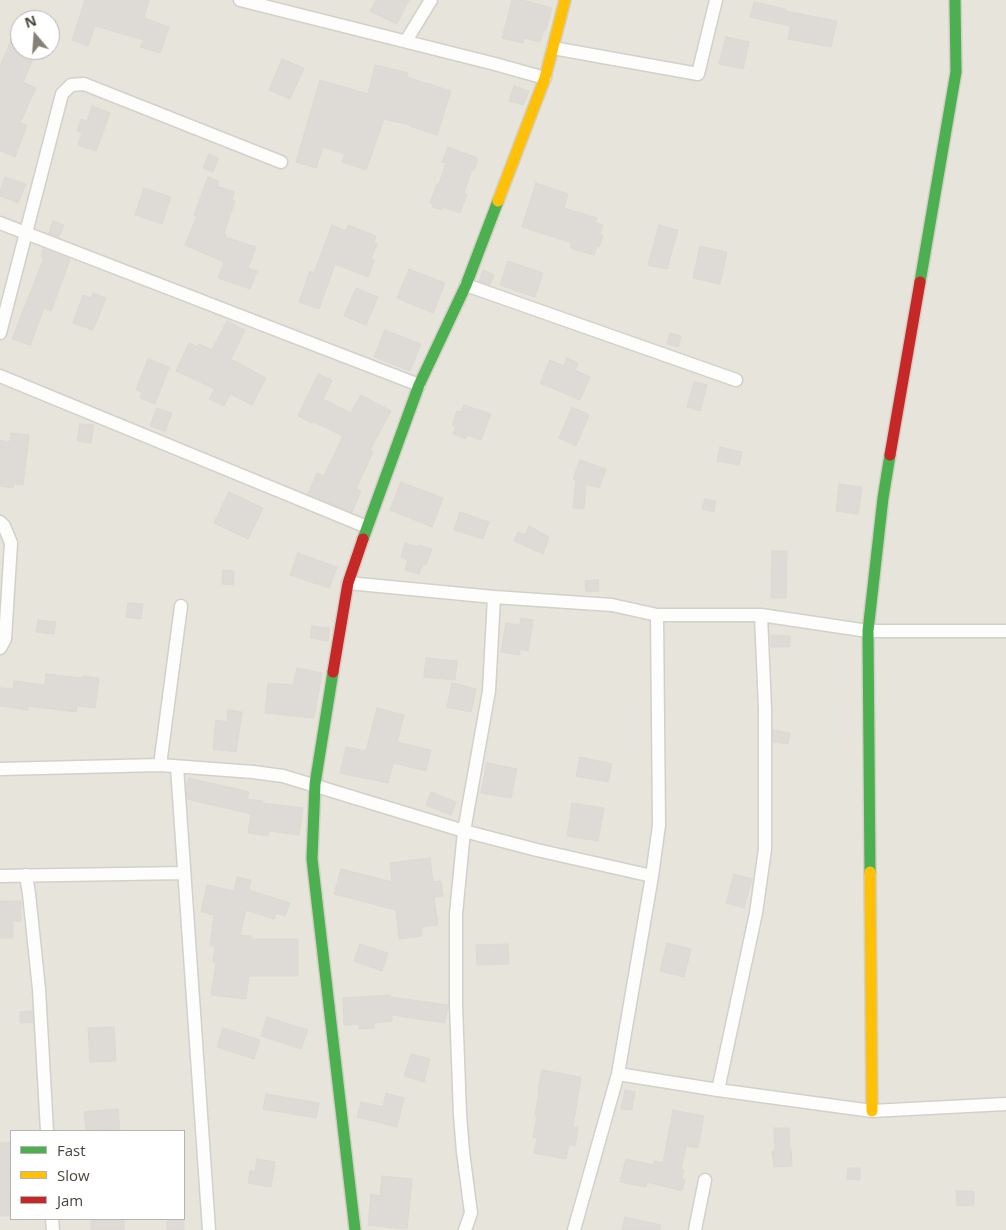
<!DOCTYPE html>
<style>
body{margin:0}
#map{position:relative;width:1006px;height:1230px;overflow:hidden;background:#f4f2ee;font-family:"Open Sans",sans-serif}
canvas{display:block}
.legend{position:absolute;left:10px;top:1130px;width:175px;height:90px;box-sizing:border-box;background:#fff;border:1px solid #b7b4b0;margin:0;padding:6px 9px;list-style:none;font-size:15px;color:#4b4439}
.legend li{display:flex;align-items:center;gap:10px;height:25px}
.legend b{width:25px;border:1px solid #b7b4b0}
.north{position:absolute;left:10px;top:10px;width:50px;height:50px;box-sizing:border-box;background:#fff;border:1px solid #b7b4b0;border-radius:50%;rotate:342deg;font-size:14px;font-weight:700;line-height:20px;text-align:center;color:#4b4439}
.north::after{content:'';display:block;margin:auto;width:18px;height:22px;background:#868178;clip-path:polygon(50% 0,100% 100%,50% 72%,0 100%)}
</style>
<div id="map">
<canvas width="1006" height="1230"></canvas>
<ul class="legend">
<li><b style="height:6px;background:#4caf50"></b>Fast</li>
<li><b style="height:6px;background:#ffc107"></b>Slow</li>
<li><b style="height:6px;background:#c62828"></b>Jam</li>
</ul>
<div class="north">N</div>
</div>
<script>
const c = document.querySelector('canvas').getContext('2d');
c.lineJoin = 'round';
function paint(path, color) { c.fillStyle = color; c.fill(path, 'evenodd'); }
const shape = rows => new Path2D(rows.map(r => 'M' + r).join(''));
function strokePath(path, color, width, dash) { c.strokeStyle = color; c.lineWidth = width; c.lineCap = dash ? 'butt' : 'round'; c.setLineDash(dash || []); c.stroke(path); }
paint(shape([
 [0,0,1006,0,1006,1230,0,1230],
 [20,20,50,20,50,50,20,50],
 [11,1131,184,1131,184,1219,11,1219]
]), '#e7e4dc');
const building = shape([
 [85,0,149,0,144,18,169,27,160,53,140,47,143,40,95,26,88,46,72,40,85,0],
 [376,0,409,0,397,24,370,11,376,0],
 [512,0,522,0,552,8,546,30,544,30,540,42,524,38,523,43,502,38,512,0],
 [754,2,785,9,785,11,837,21,831,47,788,39,791,26,750,17,754,2],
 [20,19,20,50,37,50,23,82,36,88,20,123,27,125,15,157,0,151,0,66,20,19],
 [726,37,749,42,743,69,719,64,726,37],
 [282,59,304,68,290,99,269,90,282,59],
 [375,65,408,73,407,77,451,91,437,135,409,126,410,125,384,119,366,170,342,162,345,154,323,147,316,168,296,162,320,80,368,94,375,65],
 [514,86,529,91,523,105,509,101,514,86],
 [92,106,110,113,96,151,78,145,82,133,77,131,81,119,87,121,92,106],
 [448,147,478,158,474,170,472,169,464,193,467,194,460,213,443,207,442,210,432,207,433,204,430,203,437,184,439,184,446,163,442,162,448,147],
 [209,154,218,158,213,172,203,168,209,154],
 [5,177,26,184,18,203,0,196,0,191,5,177],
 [208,177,219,181,217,186,234,192,232,200,235,201,224,233,226,235,225,237,256,247,248,268,257,271,250,289,218,278,224,262,185,245,197,216,194,215,208,177],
 [536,183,568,194,564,208,597,218,595,222,603,225,600,234,603,235,599,247,597,246,594,255,570,248,572,243,522,227,536,183],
 [144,188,171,197,162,224,135,215,144,188],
 [53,221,64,225,59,237,49,233,53,221],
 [332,225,346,231,348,225,376,236,374,242,377,244,371,259,374,260,368,277,335,264,319,309,299,302,310,271,314,273,332,225],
 [659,225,678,230,667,269,648,265,659,225],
 [700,246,727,252,720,284,693,278,700,246],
 [43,249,70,259,51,311,44,308,30,345,12,339,44,258,41,256,43,249],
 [508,261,543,273,535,297,500,285,508,261],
 [409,269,445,283,433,313,397,298,409,269],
 [483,270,494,275,490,285,479,281,483,270],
 [356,288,378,297,366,325,344,316,356,288],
 [93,293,106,298,93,330,73,323,83,295,91,298,93,293],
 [227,321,245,330,231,359,266,378,252,405,230,394,224,406,209,399,215,389,176,371,189,343,198,347,199,344,212,350,227,321],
 [385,330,421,344,410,371,374,357,385,330],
 [670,333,681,336,678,347,667,344,670,333],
 [567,358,578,363,575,370,590,377,580,400,540,383,550,360,564,366,567,358],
 [148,359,169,367,155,404,140,398,142,392,136,390,148,359],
 [318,374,332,380,323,399,351,413,361,395,391,411,370,450,373,452,356,489,361,491,352,512,308,494,317,473,324,476,343,436,312,421,312,423,298,416,318,374],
 [694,382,707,385,700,411,687,407,694,382],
 [464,405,491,414,481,440,467,435,466,439,453,434,456,427,452,425,457,411,461,412,464,405],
 [572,407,589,415,576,446,559,438,572,407],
 [157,408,172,413,165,431,150,426,157,408],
 [80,424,94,425,91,443,77,441,80,424],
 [11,433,29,435,23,485,14,484,13,488,0,486,0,440,10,442,11,433],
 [720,447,742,452,739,465,717,461,720,447],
 [580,460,606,469,599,488,586,484,584,509,573,508,576,480,573,479,580,460],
 [401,482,443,498,432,527,390,510,401,482],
 [839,484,862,487,858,514,836,511,839,484],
 [229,492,263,508,248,539,214,523,229,492],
 [705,499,716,501,714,512,702,509,705,499],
 [460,512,489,522,483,539,454,530,460,512],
 [529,526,549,537,543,554,514,541,518,532,525,535,529,526],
 [405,543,418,547,419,545,432,549,426,565,423,564,419,574,405,570,408,560,401,557,405,543],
 [772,551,787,551,786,598,771,598,772,551],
 [298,553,337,567,329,588,290,575,298,553],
 [223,570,234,571,233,585,222,584,223,570],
 [598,580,599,591,586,592,585,581,598,580],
 [128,603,143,604,141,619,126,617,128,603],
 [521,618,533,620,528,651,520,649,520,655,501,652,506,623,520,625,521,618],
 [38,620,56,622,54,634,36,632,38,620],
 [312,626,330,628,328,641,310,638,312,626],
 [771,635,790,636,790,647,771,647,771,635],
 [426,658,457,661,455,680,424,677,426,658],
 [297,668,322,673,314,718,265,713,268,683,293,685,297,668],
 [46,674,82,678,83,676,99,678,95,708,77,706,76,712,28,706,28,710,0,706,0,688,13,689,14,681,45,685,46,674],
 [452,683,476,689,471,712,447,707,452,683],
 [377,708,404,715,397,742,431,750,426,771,393,763,388,783,340,773,346,747,366,751,377,708],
 [228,710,242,712,236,752,213,749,216,720,227,722,228,710],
 [773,730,790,733,788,744,773,742,773,730],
 [580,757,612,764,608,782,576,776,580,757],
 [487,763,517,769,511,798,481,793,487,763],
 [189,778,249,792,247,799,263,801,263,803,303,808,299,835,269,831,268,836,248,833,251,814,187,799,186,786,189,778],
 [431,792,456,802,451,815,426,805,431,792],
 [572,803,604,808,598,841,567,836,572,803],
 [430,858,433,882,441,881,443,896,434,897,438,925,421,927,422,936,399,939,396,910,334,894,341,869,392,882,390,863,430,858],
 [734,874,752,879,744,908,726,903,734,874],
 [237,877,251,880,249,890,290,903,285,916,276,913,274,919,246,910,240,935,251,936,251,939,298,939,298,976,249,976,246,999,211,995,216,963,213,962,215,946,210,946,214,915,201,912,207,885,234,891,237,877],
 [0,901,21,901,21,921,13,921,13,938,0,938,0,901],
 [667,943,691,949,684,977,660,971,667,943],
 [360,944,388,953,382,971,354,961,360,944],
 [508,944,509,964,477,965,476,945,508,944],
 [390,995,390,997,448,1005,445,1023,392,1015,392,1021,374,1023,374,1028,359,1029,359,1024,344,1025,343,998,390,995],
 [32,1011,33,1022,20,1023,20,1012,32,1011],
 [267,1017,308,1030,301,1049,261,1036,267,1017],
 [114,1027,116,1061,90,1062,88,1028,114,1027],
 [223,1028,260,1040,254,1059,217,1047,223,1028],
 [411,1054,430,1059,424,1082,404,1076,411,1054],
 [542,1070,581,1077,573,1127,578,1128,575,1146,569,1145,566,1159,534,1153,537,1138,533,1137,537,1116,535,1116,539,1090,538,1090,542,1070],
 [625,1090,635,1092,632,1110,621,1109,625,1090],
 [386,1093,404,1098,397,1127,357,1117,361,1102,383,1107,386,1093],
 [266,1094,319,1103,316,1118,263,1109,266,1094],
 [118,1109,120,1131,86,1131,84,1112,118,1109],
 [673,1110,704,1116,698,1148,686,1146,681,1169,684,1170,681,1179,685,1180,682,1191,647,1182,646,1187,620,1182,626,1159,654,1165,655,1161,663,1163,673,1110],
 [774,1128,789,1128,790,1149,791,1149,792,1166,774,1167,772,1151,775,1150,774,1128],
 [11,1142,11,1216,0,1216,0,1143,11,1142],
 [257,1159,275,1162,271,1187,248,1183,250,1171,255,1171,257,1159],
 [848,1168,860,1168,860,1180,847,1179,848,1168],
 [382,1176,412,1179,407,1229,368,1225,371,1194,380,1196,382,1176],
 [956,1191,974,1191,974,1205,957,1206,956,1191],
 [625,1217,661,1225,660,1230,622,1230,625,1217],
 [91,1219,124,1219,124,1230,91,1230,91,1219],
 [167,1219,184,1219,184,1230,167,1230,167,1219]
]);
paint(building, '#dedbd6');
strokePath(building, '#dcd9d4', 1);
const street = shape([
 [240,0,495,64,545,78],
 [406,41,431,0],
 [553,48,698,74,716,0],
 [0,223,419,385],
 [466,285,736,380],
 [0,333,62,94,71,85,84,84,281,162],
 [0,376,367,527],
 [0,522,4,526,11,543,5,639,0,648],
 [348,583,494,597,612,605,657,615,761,615,868,631,1006,631],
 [160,765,181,606],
 [177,767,209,1230],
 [0,769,160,765,253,772,283,776,464,831,537,850,652,876],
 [26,875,29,894,39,989,47,1131],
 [0,876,184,873],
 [618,1074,718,1090,872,1111,1006,1104],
 [718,1090,756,913,765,849,765,709,761,615],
 [52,1219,53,1230],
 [465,1230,471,1213,463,1152,460,1115,456,1005,456,914,464,831,489,691,494,597],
 [574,1230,618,1074,652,876,659,825,657,615],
 [695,1230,705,1180]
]);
const fast = shape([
 [920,282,956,72,955,0],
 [363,539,419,385,466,285,498,201],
 [333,672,315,784,312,859,355,1230],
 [870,872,868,631,883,498,890,455]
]);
const slow = shape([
 [498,201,545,78,565,0],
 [870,872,872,1111]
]);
const jam = shape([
 [890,455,920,282],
 [333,672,348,583,363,539]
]);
strokePath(street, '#d2d0cb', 15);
strokePath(fast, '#d3cfc5', 14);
strokePath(slow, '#d3cfc5', 14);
strokePath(jam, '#d3cfc5', 14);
strokePath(street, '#fdfdfc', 12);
strokePath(fast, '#4caf50', 11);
strokePath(slow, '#ffc107', 11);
strokePath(jam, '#c62828', 11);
</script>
